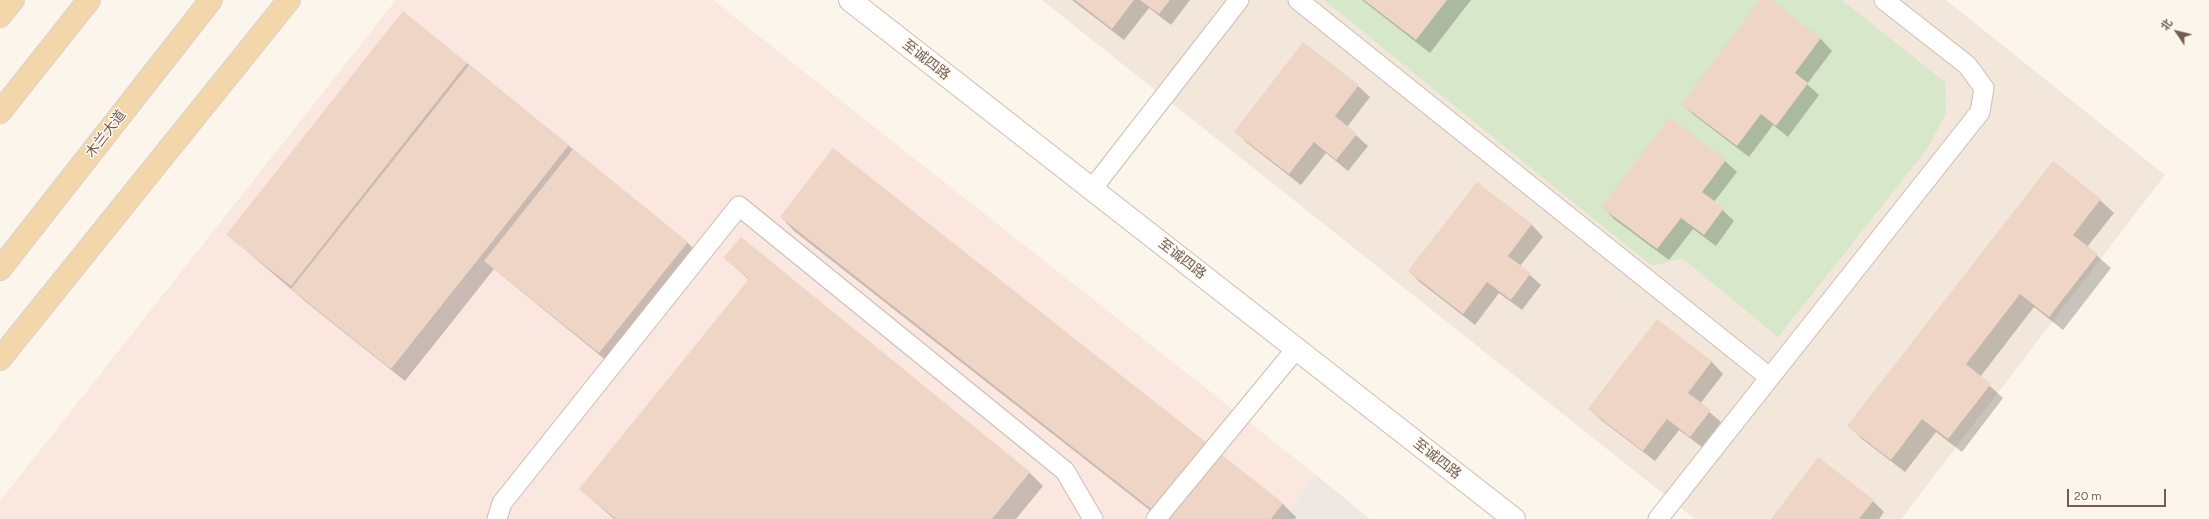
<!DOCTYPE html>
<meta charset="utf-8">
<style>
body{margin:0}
#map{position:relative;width:2209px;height:519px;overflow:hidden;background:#fbf5eb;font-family:Figtree,"Noto Sans SC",sans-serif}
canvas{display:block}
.north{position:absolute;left:2157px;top:12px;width:40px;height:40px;-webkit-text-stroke:3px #fef9f2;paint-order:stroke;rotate:305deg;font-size:11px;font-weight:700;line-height:16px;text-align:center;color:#745d50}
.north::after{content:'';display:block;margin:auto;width:14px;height:18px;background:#745d50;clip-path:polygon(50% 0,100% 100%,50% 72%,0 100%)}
.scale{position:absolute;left:2067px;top:489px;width:99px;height:18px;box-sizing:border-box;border:2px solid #745d50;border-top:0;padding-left:5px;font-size:12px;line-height:14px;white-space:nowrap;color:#745d50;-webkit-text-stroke:3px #fef9f2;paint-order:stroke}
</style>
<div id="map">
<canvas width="2209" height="519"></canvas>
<div class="north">北</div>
<div class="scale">20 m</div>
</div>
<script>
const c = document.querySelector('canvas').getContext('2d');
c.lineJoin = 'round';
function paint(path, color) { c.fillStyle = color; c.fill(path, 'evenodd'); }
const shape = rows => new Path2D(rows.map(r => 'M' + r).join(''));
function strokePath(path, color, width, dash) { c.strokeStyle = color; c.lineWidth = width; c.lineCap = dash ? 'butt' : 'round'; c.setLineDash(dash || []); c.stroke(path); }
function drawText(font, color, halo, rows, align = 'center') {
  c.font = font + ' Figtree,"Noto Sans SC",sans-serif'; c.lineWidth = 3; c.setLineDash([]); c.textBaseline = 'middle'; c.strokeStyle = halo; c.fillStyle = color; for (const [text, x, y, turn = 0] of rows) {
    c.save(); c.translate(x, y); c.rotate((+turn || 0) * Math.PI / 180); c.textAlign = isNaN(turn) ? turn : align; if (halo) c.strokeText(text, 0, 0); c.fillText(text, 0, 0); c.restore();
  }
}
paint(shape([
 [1042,0,1946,0,2165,175,1901,519,1695,519]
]), '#f2e7da');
paint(shape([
 [396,0,713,0,1315,474,1284,519,0,519,0,501]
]), '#fae8e0');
paint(shape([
 [1315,474,1370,519,1284,519]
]), '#ede8e3');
paint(shape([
 [1324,0,1842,0,1945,82,1946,113,1927,149,1778,337,1682,258,1652,266]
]), '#d7e8ca');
paint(shape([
 [1072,0,1190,0,1171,25,1149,8,1124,40],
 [1362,0,1471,0,1430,53],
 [1761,0,1769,0,1821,39,1832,51,1807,84,1819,95,1788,137,1773,125,1749,157,1694,115,1682,104],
 [467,63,688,243,701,256,613,366,494,269,405,381,306,302,228,235],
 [1358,86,1370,97,1347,127,1368,146,1348,171,1326,153,1301,185,1247,143,1236,132],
 [833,150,1283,504,1296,517,1295,519,1161,519,794,231,781,217],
 [1725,161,1737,172,1714,202,1734,221,1716,246,1693,229,1669,260,1614,219,1603,207],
 [1477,183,1532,225,1543,237,1520,266,1541,285,1522,310,1499,293,1475,325,1421,283,1409,271],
 [2100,200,2114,213,2087,247,2111,268,2063,330,2034,307,1980,377,2003,398,1962,452,1936,432,1905,472,1862,439,1848,425],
 [725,258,1029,472,1043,486,1016,519,614,519,580,489,749,280],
 [1657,321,1712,362,1723,374,1700,404,1721,422,1702,447,1679,430,1655,461,1601,420,1589,408],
 [1873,501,1884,512,1879,519,1772,519]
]), '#0003');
paint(shape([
 [1075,0,1134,0,1112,29],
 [1140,0,1170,0,1159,14],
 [1364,0,1447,0,1416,40],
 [1760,0,1771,0,1821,38,1795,73,1808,83,1776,126,1761,114,1737,146,1681,104],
 [403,11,467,63,291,286,226,235],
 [1303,42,1359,85,1335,116,1357,134,1336,160,1314,142,1289,174,1234,132],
 [469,65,569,145,391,369,291,289],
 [1670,117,1726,160,1702,192,1724,208,1704,235,1681,218,1657,249,1601,207],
 [833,148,1283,503,1271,519,1164,519,780,217],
 [573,149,688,242,599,353,484,261],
 [2053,161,2101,199,2073,235,2098,254,2049,317,2020,294,1966,364,1991,384,1948,439,1922,419,1891,460,1847,426],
 [1477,182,1532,224,1508,256,1531,273,1511,300,1487,282,1463,314,1408,271],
 [741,237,1030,472,992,519,616,519,579,489,749,279,723,258],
 [1657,319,1712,361,1688,393,1711,410,1690,437,1667,419,1643,451,1588,409],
 [1818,457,1874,500,1859,519,1771,519]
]), '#eed5c5');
const service = shape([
 [1298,0,1769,377],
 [1092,189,1239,0],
 [497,519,502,503,739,206,1065,471,1093,519],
 [1156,519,1296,349],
 [1658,519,1980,112,1984,88,1967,65,1884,0]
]);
const secondary = shape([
 [850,0,1514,519]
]);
const primary = shape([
 [0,16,13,0],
 [0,112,89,0],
 [0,269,211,0],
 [0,359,289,0]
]);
strokePath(service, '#cdbdb2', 21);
strokePath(secondary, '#cfbdb0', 24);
strokePath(primary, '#d8d2ce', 24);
strokePath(service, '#fff', 19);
strokePath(secondary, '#fff', 22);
strokePath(primary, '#f3d7ab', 22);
drawText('14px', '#745d50', '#fef9f2', [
 ["至诚四路",926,60,38],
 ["木兰大道",106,134,-52],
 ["至诚四路",1182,259,38],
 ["至诚四路",1437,459,38]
]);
</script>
